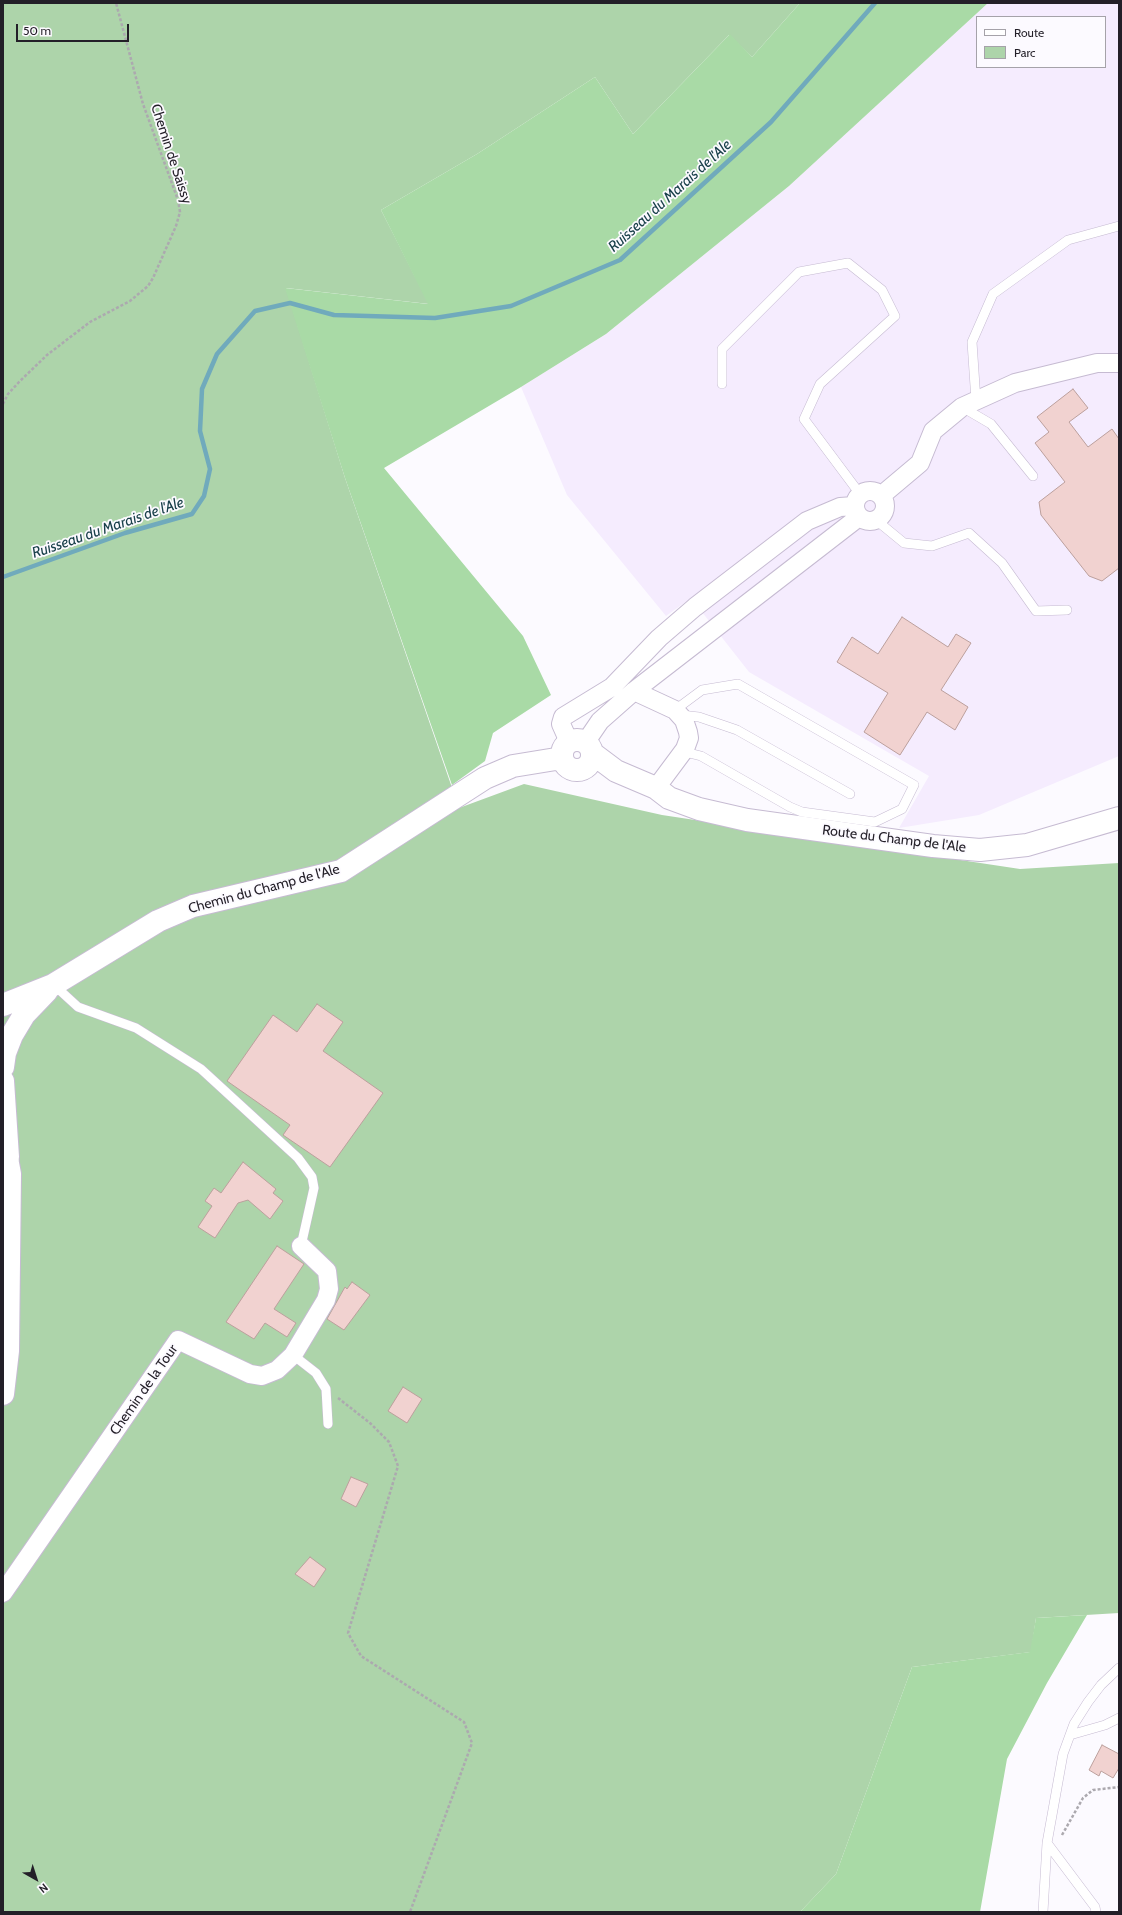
<!DOCTYPE html>
<style>
body{margin:0}
#map{position:relative;width:1122px;height:1915px;overflow:hidden;background:#fcfaff;font-family:Cabin,sans-serif}
canvas{display:block}
.frame{position:absolute;inset:0;border:4px solid #231f28;pointer-events:none}
.legend{position:absolute;left:976px;top:16px;width:130px;height:52px;box-sizing:border-box;background:#fcfaff;border:1px solid #a5a2a9;margin:0;padding:5px 7px;list-style:none;font-size:12px;color:#231f28}
.legend li{display:flex;align-items:center;gap:8px;height:20px}
.legend b{width:20px;border:1px solid #a5a2a9}
.north{position:absolute;left:16px;top:1859px;width:40px;height:40px;-webkit-text-stroke:3px #fcfaff;paint-order:stroke;rotate:141deg;font-size:11px;font-weight:700;line-height:16px;text-align:center;color:#231f28}
.north::after{content:'';display:block;margin:auto;width:14px;height:18px;background:#231f28;clip-path:polygon(50% 0,100% 100%,50% 72%,0 100%)}
.scale{position:absolute;left:16px;top:24px;width:113px;height:18px;box-sizing:border-box;border:2px solid #231f28;border-top:0;padding-left:5px;font-size:12px;line-height:14px;white-space:nowrap;color:#231f28;-webkit-text-stroke:3px #fcfaff;paint-order:stroke}
</style>
<div id="map">
<canvas width="1122" height="1915"></canvas>
<div class="frame"></div>
<ul class="legend">
<li><b style="height:5px;background:#fff"></b>Route</li>
<li><b style="height:11px;background:#add4aa"></b>Parc</li>
</ul>
<div class="north">N</div>
<div class="scale">50 m</div>
</div>
<script>
const c = document.querySelector('canvas').getContext('2d');
c.lineJoin = 'round';
function paint(path, color) { c.fillStyle = color; c.fill(path, 'evenodd'); }
const shape = rows => new Path2D(rows.map(r => 'M' + r).join(''));
function strokePath(path, color, width, dash) { c.strokeStyle = color; c.lineWidth = width; c.lineCap = dash ? 'butt' : 'round'; c.setLineDash(dash || []); c.stroke(path); }
function drawText(font, color, halo, rows, align = 'center') {
  c.font = font + ' Cabin,sans-serif'; c.lineWidth = 3.5; c.setLineDash([]); c.textBaseline = 'middle'; c.strokeStyle = halo; c.fillStyle = color; for (const [text, x, y, turn = 0] of rows) {
    c.save(); c.translate(x, y); c.rotate((+turn || 0) * Math.PI / 180); c.textAlign = isNaN(turn) ? turn : align; if (halo) c.strokeText(text, 0, 0); c.fillText(text, 0, 0); c.restore();
  }
}
paint(shape([
 [988,3,1119,3,1119,756,979,815,899,828,929,776,749,672,691,598,666,616,567,495,521,387,606,334,789,186],
 [977,17,1105,17,1105,67,977,67]
]), '#f5ecfe');
paint(shape([
 [3,3,800,3,752,57,729,35,633,134,595,77,477,154,381,210,429,304,286,288,345,478,459,808,524,784,662,815,1020,869,1119,863,1119,1613,1036,1618,1031,1652,912,1667,836,1874,800,1912,3,1912]
]), '#add4aa');
paint(shape([
 [800,3,988,3,789,186,606,334,521,387,384,468,523,636,551,695,493,733,485,761,452,785,345,478,285,288,428,304,381,210,477,154,595,77,633,134,730,34,752,57],
 [1087,1615,1047,1683,1007,1759,980,1912,800,1912,836,1874,912,1667,1030,1652,1036,1618]
]), '#a9daa6');
strokePath(shape([
 [3,577,125,533,192,514,204,496,210,469,200,431,202,389,217,354,255,311,290,303,334,315,435,318,511,306,620,260,771,122,875,3]
]), '#70aabc', 4.5);
const building = shape([
 [1073,389,1088,408,1069,422,1088,447,1112,429,1119,439,1119,568,1102,581,1089,576,1041,515,1039,502,1065,482,1035,443,1049,432,1037,417,1073,389],
 [902,617,948,647,956,634,971,643,941,690,968,707,955,730,927,712,900,755,864,732,888,693,837,662,852,637,878,654,902,617],
 [317,1004,343,1022,323,1051,383,1093,330,1167,283,1135,290,1125,227,1081,273,1015,297,1032,317,1004],
 [243,1162,276,1189,273,1193,283,1201,270,1219,248,1200,238,1203,215,1238,198,1227,212,1206,205,1201,214,1188,221,1193,243,1162],
 [277,1246,304,1264,274,1309,296,1323,287,1337,265,1323,254,1339,226,1322,277,1246],
 [352,1282,370,1295,344,1330,327,1319,345,1287,347,1289,352,1282],
 [403,1387,422,1399,407,1423,388,1411,403,1387],
 [351,1477,368,1484,356,1507,341,1499,351,1477],
 [310,1557,326,1569,314,1587,295,1574,310,1557],
 [1102,1745,1119,1754,1119,1768,1113,1778,1101,1771,1099,1776,1089,1770,1102,1745]
]);
paint(building, '#f1d2d0');
strokePath(building, '#bca09d', 1);
const lane = shape([
 [722,384,722,349,799,272,848,263,882,290,895,316,820,384,804,419,860,494],
 [976,401,972,342,993,294,1068,240,1119,226],
 [962,407,991,424,1033,476],
 [876,520,904,543,932,546,969,533,1002,563,1036,611,1067,610],
 [675,710,702,690,738,684,914,785,902,809,875,822,802,812,790,807,701,756,689,753,682,754],
 [681,715,699,717,737,730,850,794],
 [54,985,78,1007,136,1028,201,1069,298,1158,312,1177,314,1188,301,1246],
 [293,1355,316,1373,326,1389,328,1424],
 [1070,1735,1105,1725,1119,1718],
 [1047,1843,1095,1907,1096,1912],
 [1043,1912,1047,1843,1063,1754,1074,1724,1088,1702,1101,1685,1119,1668]
]);
const street = shape([
 '855 506a15 15 0 1 1 30 0a15 15 0 1 1-30 0Z',
 [882,495,920,463,933,431,962,407,1015,383,1097,363,1119,363],
 [634,691,675,710,684,720,688,732,689,738,685,749,656,788],
 [569,742,561,724,563,717,612,687,659,638,695,607,807,521,840,507,854,506],
 [585,743,600,721,634,691,859,517],
 [3,1593,178,1340,250,1374,262,1376,277,1370,293,1355,326,1300,329,1289,327,1271,301,1246]
]);
const secondary = shape([
 '562 755a15 15 0 1 1 30 0a15 15 0 1 1-30 0Z',
 [592,753,616,771,656,788,669,798,699,809,747,820,933,846,980,850,1027,845,1119,818],
 [3,1005,53,985,158,921,193,906,341,871,485,778,513,766,562,758],
 [3,1067,5,1053,12,1035,24,1015,47,991],
 [3,1081,8,1157]
]);
const primary = shape([
 [3,1137,10,1174,8,1351,3,1394]
]);
strokePath(lane, '#c6bbd2', 10);
strokePath(street, '#c6bbd2', 20);
strokePath(secondary, '#c6bbd2', 24);
strokePath(primary, '#c6bbd2', 24);
strokePath(shape([
 [3,404,8,394,19,382,47,355,90,322,130,301,148,286,153,278,176,226,180,212,178,200,143,104,116,3],
 [338,1398,370,1423,389,1442,398,1466,348,1633,361,1656,464,1722,472,1743,410,1912],
 [1062,1835,1083,1798,1093,1790,1119,1787]
]), '#aca9af', 2.5, [3, 2]);
strokePath(lane, '#fff', 9);
strokePath(street, '#fff', 18);
strokePath(secondary, '#fff', 22);
strokePath(primary, '#fff', 22);
drawText('14px', '#231f28', '#fcfaff', [
 ["Chemin de Saissy",171,154,72],
 ["Route du Champ de l'Ale",894,839,7],
 ["Chemin du Champ de l'Ale",264,889,-15],
 ["Chemin de la Tour",144,1390,-55]
]);
drawText('italic 15px', '#19404a', '#fcfaff', [
 ["Ruisseau du Marais de l'Ale",670,196,-42],
 ["Ruisseau du Marais de l'Ale",108,528,-19]
]);
</script>
